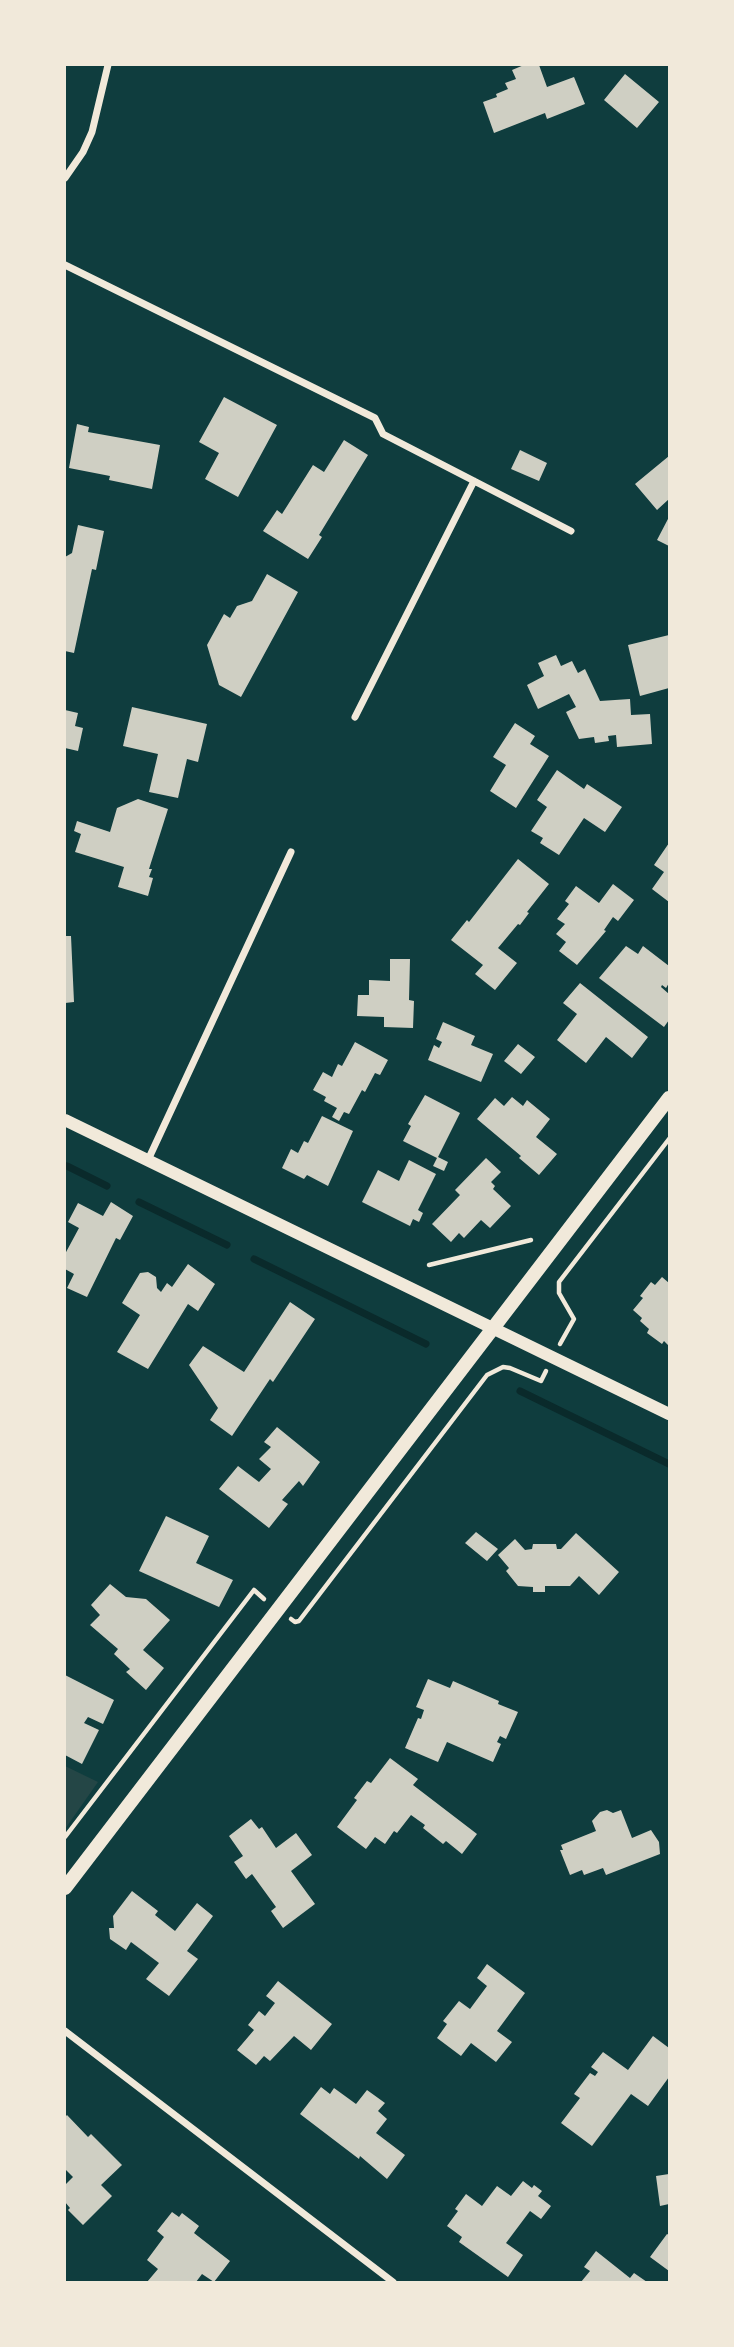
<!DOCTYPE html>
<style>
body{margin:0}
#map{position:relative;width:734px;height:2347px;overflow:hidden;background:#0f3d3e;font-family:Quicksand,sans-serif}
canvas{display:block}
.frame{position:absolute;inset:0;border:66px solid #f1e9da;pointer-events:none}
</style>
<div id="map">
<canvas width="734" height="2347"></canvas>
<div class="frame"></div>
</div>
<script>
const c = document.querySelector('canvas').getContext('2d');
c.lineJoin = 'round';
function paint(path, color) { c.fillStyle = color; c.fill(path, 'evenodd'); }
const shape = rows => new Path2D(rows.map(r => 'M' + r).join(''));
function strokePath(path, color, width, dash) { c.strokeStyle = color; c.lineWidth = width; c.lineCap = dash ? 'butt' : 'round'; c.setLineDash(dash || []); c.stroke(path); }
paint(shape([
 [65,1766,98,1782,65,1829]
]), '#244646');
strokePath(shape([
 [67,1166,107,1186],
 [139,1202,227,1245],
 [254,1259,426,1344],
 [520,1391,669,1464]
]), '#0a2a2b', 7);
paint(shape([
 [524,65,539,65,547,87,574,77,585,104,547,119,545,113,494,133,483,102,497,97,496,94,508,89,505,83,516,79,512,70],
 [625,74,659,102,637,128,604,100],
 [224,397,277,425,238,497,205,479,219,453,199,442],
 [77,424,89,427,88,432,160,445,152,489,109,480,110,476,69,468],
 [344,440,368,455,319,535,322,537,308,559,263,531,277,510,282,514,313,465,324,472],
 [520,450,547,463,539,481,511,469],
 [669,456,669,499,657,510,635,484],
 [669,517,669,546,657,540],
 [78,525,104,531,96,570,92,569,74,653,65,651,65,557,72,553],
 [267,574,298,592,241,697,219,685,207,645,224,614,230,618,237,606,252,601],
 [669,635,669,688,640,696,628,645],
 [556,655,561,666,572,661,578,673,585,669,600,701,630,699,631,715,650,714,652,744,617,747,616,735,608,736,609,741,595,743,594,737,579,739,566,712,576,707,569,694,538,709,527,685,544,676,538,663],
 [132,707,207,724,198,762,187,759,178,798,149,792,158,754,123,746],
 [65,710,78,713,75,726,83,728,78,751,65,748],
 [515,723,535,736,530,744,549,756,516,808,490,791,506,765,493,757],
 [557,770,584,789,587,784,622,807,605,832,584,818,559,855,540,843,543,838,531,831,547,807,537,800],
 [138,799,168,809,149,869,152,869,149,877,153,878,148,896,118,887,124,867,75,852,81,834,74,831,77,821,110,832,117,808],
 [669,843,669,902,652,889,664,872,654,865],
 [518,859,549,884,527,912,529,913,520,925,518,924,498,948,517,963,495,990,475,974,483,965,451,940,467,920,469,922],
 [613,884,634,900,618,921,613,917,604,930,606,931,577,965,559,951,566,942,556,934,565,924,557,919,569,904,565,901,576,886,599,903],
 [65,936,71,936,74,1002,65,1003],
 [626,946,638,954,643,946,669,966,669,983,666,988,662,985,661,987,669,994,669,1020,664,1027,599,978],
 [390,959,410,959,409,1000,414,1001,413,1028,384,1027,384,1017,357,1016,358,995,369,995,369,980,390,981],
 [580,983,648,1037,632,1058,606,1037,586,1063,557,1040,577,1014,563,1003],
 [443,1022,475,1036,471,1045,493,1054,481,1082,428,1060,434,1045,439,1048,442,1042,436,1039],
 [355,1042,388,1060,380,1075,375,1073,365,1092,362,1090,349,1114,344,1112,339,1121,332,1117,337,1108,324,1101,326,1097,313,1090,323,1072,332,1077,338,1064,342,1066],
 [518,1044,535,1057,521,1074,504,1061],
 [425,1095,460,1113,438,1157,448,1162,444,1171,433,1166,437,1158,403,1141,411,1126,408,1124],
 [512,1097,523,1106,527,1100,550,1119,536,1137,557,1154,539,1175,519,1158,521,1156,477,1119,495,1098,504,1106],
 [322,1116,353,1131,328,1186,307,1175,304,1179,282,1168,291,1149,298,1153,304,1141,308,1143],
 [486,1158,501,1172,491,1182,495,1186,493,1189,511,1206,490,1228,481,1220,464,1238,459,1233,451,1242,432,1224,460,1195,455,1190],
 [409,1160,436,1174,418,1210,423,1213,419,1222,413,1219,410,1226,362,1202,378,1170,399,1181],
 [111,1202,133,1216,120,1240,116,1238,87,1297,67,1288,74,1274,65,1269,65,1254,79,1228,68,1222,78,1203,103,1216],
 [188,1264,215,1284,198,1311,188,1304,148,1369,117,1352,140,1315,122,1303,140,1273,148,1272,156,1277,157,1288,161,1292,167,1283,172,1287],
 [662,1277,669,1283,669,1346,664,1341,662,1344,647,1333,649,1329,640,1321,642,1318,633,1310,643,1298,640,1296,651,1282,655,1285],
 [290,1302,315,1319,273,1382,270,1379,232,1436,210,1420,218,1408,189,1365,203,1346,244,1372],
 [277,1427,320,1462,303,1486,299,1481,282,1500,288,1504,269,1528,219,1489,238,1466,259,1482,271,1469,259,1459,271,1447,264,1442],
 [166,1516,209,1536,196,1563,233,1580,219,1607,139,1571],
 [476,1532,498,1549,487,1561,465,1543],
 [576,1533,619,1572,599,1595,579,1576,570,1586,545,1586,545,1592,533,1592,533,1587,518,1586,506,1571,509,1568,498,1555,515,1539,525,1550,532,1549,533,1544,556,1544,557,1549,561,1549],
 [110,1584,126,1597,146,1599,170,1620,143,1650,164,1668,146,1690,126,1672,130,1669,114,1654,118,1649,90,1625,100,1615,91,1605],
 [65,1675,114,1700,103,1724,88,1717,84,1723,99,1730,82,1764,65,1755],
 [428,1679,450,1688,453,1681,499,1701,498,1704,518,1712,506,1739,500,1736,497,1742,501,1744,493,1762,447,1742,438,1762,405,1748,418,1718,421,1719,424,1710,416,1707],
 [390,1758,418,1779,413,1785,477,1834,462,1854,446,1841,443,1844,423,1828,425,1825,411,1815,397,1833,394,1831,385,1844,375,1837,366,1849,337,1827,357,1800,354,1798,367,1781,371,1783],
 [607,1810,613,1813,621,1810,632,1838,651,1830,659,1842,660,1854,606,1875,603,1868,584,1875,582,1870,570,1875,560,1850,563,1850,561,1845,596,1831,592,1821,600,1812],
 [251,1819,259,1829,262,1827,276,1848,296,1833,312,1855,291,1871,315,1904,283,1928,271,1911,276,1907,252,1874,246,1879,234,1862,243,1856,229,1836],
 [132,1891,158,1911,155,1915,175,1931,197,1903,213,1916,187,1951,198,1959,169,1996,146,1979,159,1963,131,1942,126,1950,110,1939,109,1928,114,1928,113,1916],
 [487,1964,525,1993,497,2031,512,2042,496,2062,471,2043,461,2056,437,2038,447,2024,443,2021,459,2001,470,2009,487,1986,477,1978],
 [278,1981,332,2024,311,2050,294,2036,270,2061,264,2056,256,2065,237,2050,254,2030,248,2025,259,2011,265,2016,275,2003,266,1996],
 [653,2036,669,2048,669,2077,648,2106,631,2094,592,2146,561,2123,580,2098,574,2094,590,2073,595,2076,598,2072,591,2067,603,2052,628,2070],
 [321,2087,330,2094,334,2088,356,2104,367,2090,385,2103,378,2111,387,2119,376,2133,405,2155,387,2179,360,2156,359,2159,300,2114],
 [67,2115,88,2137,91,2134,122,2165,101,2185,112,2196,83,2225,68,2210,70,2208,65,2202,65,2185,73,2177,65,2169,65,2117],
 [669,2174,669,2204,660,2206,656,2176],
 [523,2181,532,2188,534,2185,542,2191,538,2196,551,2206,541,2219,530,2211,506,2243,523,2255,508,2277,459,2242,462,2237,447,2226,458,2211,455,2209,466,2194,482,2206,497,2186,511,2196],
 [172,2212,179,2217,182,2213,199,2226,194,2233,230,2261,214,2282,202,2274,196,2282,147,2282,158,2269,147,2260,164,2237,157,2231],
 [667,2234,669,2235,669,2271,650,2257],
 [596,2251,630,2278,634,2273,647,2282,581,2282,590,2271,584,2267]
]), '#cfcfc3');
strokePath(shape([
 [429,1265,531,1240],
 [560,1344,574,1319,559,1293,559,1282,669,1139],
 [291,1619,295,1622,299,1621,487,1375,503,1367,510,1368,541,1381,546,1371],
 [65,1837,254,1590,264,1599]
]), '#f1e9da', 4.5);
strokePath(shape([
 [65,178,83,152,92,132,108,65],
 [65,265,375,418,383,434,571,531],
 [355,717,474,481],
 [148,1160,291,852],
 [65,2031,393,2282]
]), '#f1e9da', 7);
strokePath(shape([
 [65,1120,669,1414]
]), '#f1e9da', 12);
strokePath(shape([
 [65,1888,669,1098]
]), '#f1e9da', 14);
</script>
